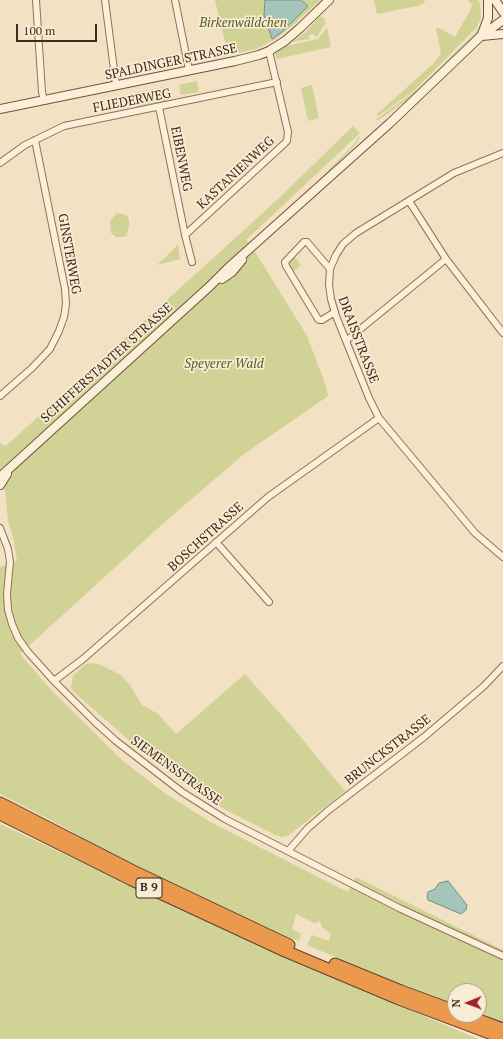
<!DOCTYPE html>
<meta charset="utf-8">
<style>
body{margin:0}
#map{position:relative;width:503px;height:1039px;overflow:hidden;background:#f3e1c4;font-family:"PT Serif",serif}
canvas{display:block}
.north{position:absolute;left:447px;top:983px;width:40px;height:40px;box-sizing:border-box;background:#f9ecd4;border:1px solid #ae9f8b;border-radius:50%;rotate:269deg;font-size:11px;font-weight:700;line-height:16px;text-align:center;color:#3e2b1d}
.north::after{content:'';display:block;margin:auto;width:14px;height:18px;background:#a5212c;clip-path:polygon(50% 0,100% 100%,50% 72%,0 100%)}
.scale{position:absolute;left:16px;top:24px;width:81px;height:18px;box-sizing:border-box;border:2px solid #3e2b1d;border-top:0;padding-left:5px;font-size:12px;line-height:14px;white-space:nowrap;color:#3e2b1d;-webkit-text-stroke:3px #f9ecd4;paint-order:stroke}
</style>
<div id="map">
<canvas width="503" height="1039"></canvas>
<div class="north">N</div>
<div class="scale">100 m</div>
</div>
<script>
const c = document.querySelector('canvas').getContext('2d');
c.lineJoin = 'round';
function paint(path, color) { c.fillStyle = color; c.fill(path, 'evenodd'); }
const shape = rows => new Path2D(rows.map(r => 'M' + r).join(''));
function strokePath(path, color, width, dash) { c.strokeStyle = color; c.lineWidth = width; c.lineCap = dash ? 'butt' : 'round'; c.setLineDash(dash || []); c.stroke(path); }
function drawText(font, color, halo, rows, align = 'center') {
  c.font = font + ' "PT Serif",serif'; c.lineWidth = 3.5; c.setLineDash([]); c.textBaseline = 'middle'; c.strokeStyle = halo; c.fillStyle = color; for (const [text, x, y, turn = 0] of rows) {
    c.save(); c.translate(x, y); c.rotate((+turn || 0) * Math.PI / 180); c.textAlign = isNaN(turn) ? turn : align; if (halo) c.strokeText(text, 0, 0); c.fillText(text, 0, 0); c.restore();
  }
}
paint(shape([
 [215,0,265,0,264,10,265,20,308,6,301,0,320,0,293,25,276,39,256,49,228,55],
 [374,0,425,0,424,3,417,6,377,14],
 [468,0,478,0,480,4,481,18,476,28,415,90,378,116,377,114,433,64,441,54,436,29,439,28,455,37,471,9,472,5,470,2],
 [320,16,324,18,326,24,324,25,317,37,315,37,314,34,309,35,309,39,292,42,306,32],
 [483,20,485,20,480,30,448,63,415,94,380,119,374,121,418,89,475,33,480,27],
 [327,27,331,47,277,59,275,53,286,46,318,39],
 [197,81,199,92,181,95,179,85],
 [312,85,319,118,308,121,301,88],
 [164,87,167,101,136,107,134,93],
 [353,126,360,133,246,240,250,243,318,181,354,144,359,136,360,137,356,144,314,187,251,245,307,336,326,386,328,396,244,454,167,520,20,654,53,692,122,760,166,794,212,823,348,892,356,877,503,950,503,1025,479,1015,479,991,455,991,455,1007,369,971,307,945,312,935,329,941,331,934,322,927,321,923,318,921,316,924,296,914,292,929,301,934,299,941,287,937,191,893,104,850,62,826,0,794,0,567,17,561,14,541,8,521,5,490,0,486,0,443,6,446,277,200],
 [117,213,123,214,127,216,129,220,129,227,127,234,124,237,116,237,111,233,110,222,112,218],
 [178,245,180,259,157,265],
 [294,256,301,265,293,272,288,266,288,261],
 [92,663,99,664,121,675,130,685,142,705,158,714,176,734,245,674,294,729,345,791,289,835,282,837,275,835,224,809,187,785,140,750,75,693,71,688,73,675,86,664],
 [0,824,280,955,478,1039,0,1039]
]), '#d0d296');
const water = shape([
 [265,0,301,0,308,6,282,32,272,39,264,15,265,0],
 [448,881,467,905,466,910,461,914,428,900,427,897,428,892,435,889,439,883,448,881]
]);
paint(water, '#a6c5ba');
strokePath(water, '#6b9588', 1);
const street = shape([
 [36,0,42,92,44,101],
 [105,0,116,85],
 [175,0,189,70],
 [159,107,185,235,192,262],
 [503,153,454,173,356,233,343,244,336,255,330,269,329,285,331,299,336,316,369,398,379,418,475,533,503,557],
 [0,163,25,145,64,126,277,82],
 [409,201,446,259,503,333],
 [185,235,284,144,287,141,288,132,269,51],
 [330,269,307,242,304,242,285,262,286,266,318,319,319,320,322,320,335,312],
 [347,340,446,259],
 [0,396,32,368,50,349,59,331,64,317,66,304,65,289,35,140],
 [0,528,8,549,10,562,7,594,8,610,12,624,18,638,28,652,54,681,95,722,116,741,182,792,225,819,399,908,503,956],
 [216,542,269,602],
 [54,681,83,659,268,497,379,418],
 [288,851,308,828,330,809,424,737,484,686,503,666]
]);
const secondary = shape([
 [495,0,503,12],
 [482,34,488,18,488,0],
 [482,36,503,34],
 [0,109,235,61,259,55,269,51,285,41,300,28,329,0],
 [222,279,232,272,242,260],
 [0,477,210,286,228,268,390,123,481,36,503,20],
 [0,485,7,474]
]);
const highway = shape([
 [0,803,133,871,289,945],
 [0,814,130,879,285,951,399,999,503,1038],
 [335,964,401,991,455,1011],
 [465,1015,503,1029]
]);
strokePath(street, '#907158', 8);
strokePath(secondary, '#71523b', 10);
strokePath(highway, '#5d3f2c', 13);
strokePath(street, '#fcefd8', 6);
strokePath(secondary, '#fcefd8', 8);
strokePath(highway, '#ea994d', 11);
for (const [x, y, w] of [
 [149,888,26]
]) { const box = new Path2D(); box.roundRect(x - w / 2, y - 10, w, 20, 3); c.fillStyle = '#f9ecd4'; c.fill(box); strokePath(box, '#3e2b1d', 1); }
drawText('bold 12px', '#3e2b1d', null, [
 ["B 9",149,888]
]);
drawText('italic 13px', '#525d22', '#f9ecd4', [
 ["Birkenwäldchen",243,23],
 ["Speyerer Wald",224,364]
]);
drawText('13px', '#3e2b1d', '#f9ecd4', [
 ["SPALDINGER STRASSE",171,62,-12],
 ["FLIEDERWEG",132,101,-11],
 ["EIBENWEG",181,159,79],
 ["KASTANIENWEG",236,173,-43],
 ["GINSTERWEG",69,254,80],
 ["DRAISSTRASSE",358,340,69],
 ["SCHIFFERSTADTER STRASSE",107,363,-42],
 ["BOSCHSTRASSE",206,537,-42],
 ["BRUNCKSTRASSE",388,750,-38],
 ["SIEMENSSTRASSE",176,771,36]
]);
</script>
